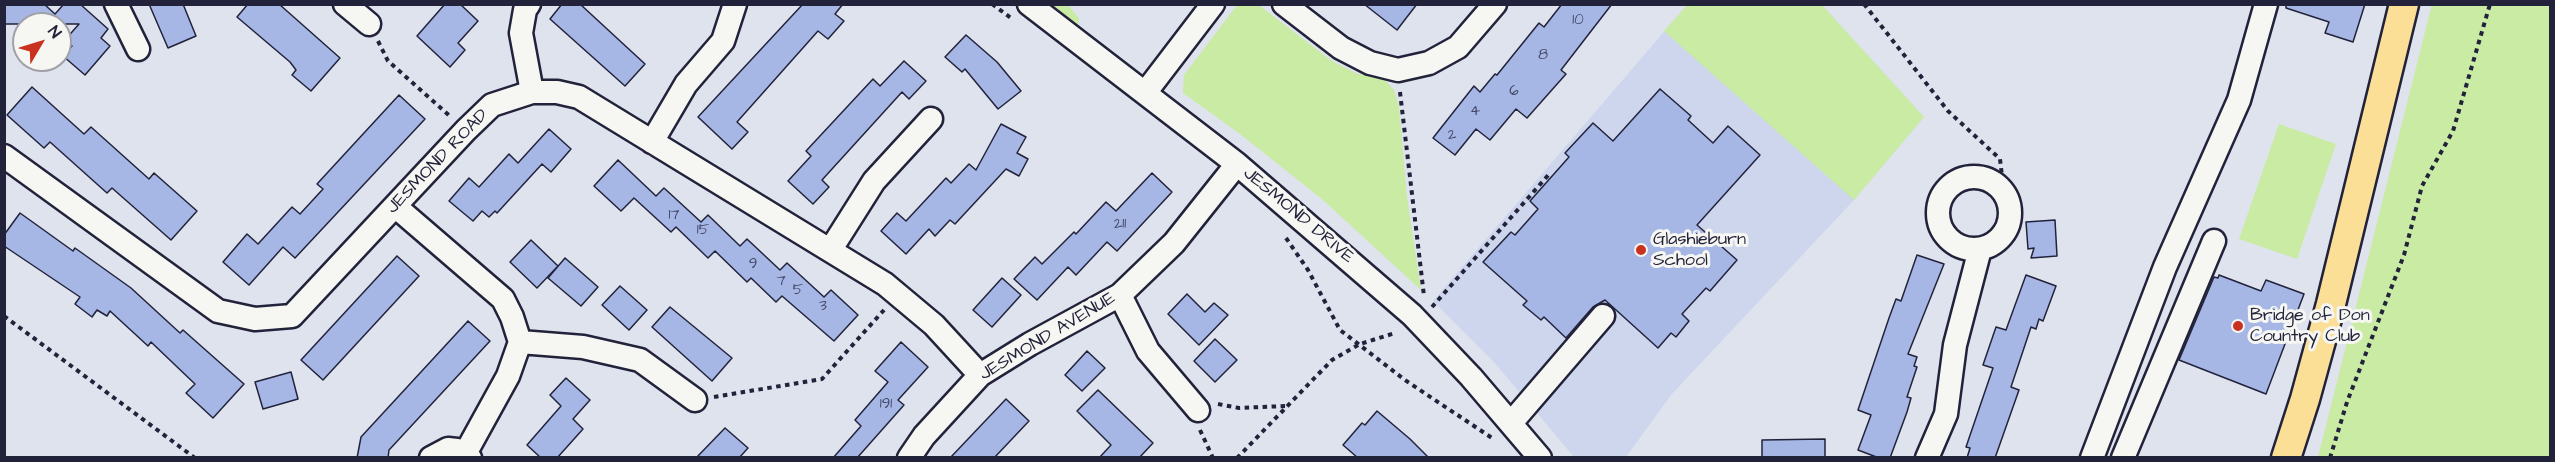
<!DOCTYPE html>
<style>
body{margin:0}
#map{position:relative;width:2555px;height:462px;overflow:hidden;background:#dee3ee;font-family:"Architects Daughter",sans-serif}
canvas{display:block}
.frame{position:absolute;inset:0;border:6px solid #22223b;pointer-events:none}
.north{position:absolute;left:12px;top:12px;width:60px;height:60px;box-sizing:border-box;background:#f6f6f2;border:2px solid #a1a1a9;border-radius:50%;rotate:52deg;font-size:16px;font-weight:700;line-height:24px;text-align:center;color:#22223b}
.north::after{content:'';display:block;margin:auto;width:21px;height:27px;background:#c8321e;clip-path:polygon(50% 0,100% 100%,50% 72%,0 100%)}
</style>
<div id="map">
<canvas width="2555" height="462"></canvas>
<div class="frame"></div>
<div class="north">N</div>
</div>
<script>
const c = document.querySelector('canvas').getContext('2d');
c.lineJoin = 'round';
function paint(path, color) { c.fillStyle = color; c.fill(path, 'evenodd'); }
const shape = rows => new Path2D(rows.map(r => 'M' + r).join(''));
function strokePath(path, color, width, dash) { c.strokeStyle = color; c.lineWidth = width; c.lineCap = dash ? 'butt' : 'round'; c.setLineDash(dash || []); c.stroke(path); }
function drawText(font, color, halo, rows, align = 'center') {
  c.font = font + ' "Architects Daughter",sans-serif'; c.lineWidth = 6; c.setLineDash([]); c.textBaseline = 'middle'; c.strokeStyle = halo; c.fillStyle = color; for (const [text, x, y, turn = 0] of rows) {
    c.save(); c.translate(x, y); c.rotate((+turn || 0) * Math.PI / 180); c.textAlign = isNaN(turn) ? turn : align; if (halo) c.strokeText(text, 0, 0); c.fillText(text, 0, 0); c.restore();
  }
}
paint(shape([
 [1687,5,1822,5,1924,117,1854,200,1671,395,1626,457,1574,457,1494,362,1433,301]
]), '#cdd6ec');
paint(shape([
 [2432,4,2550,5,2550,457,2318,457],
 [1046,5,1068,5,1079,18,1078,28],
 [1237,5,1260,6,1332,61,1358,74,1383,78,1394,90,1399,107,1407,197,1421,290,1323,200,1240,134,1183,93,1184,75],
 [1687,5,1822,5,1924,117,1854,200,1664,31],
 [2279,124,2336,144,2297,259,2239,239]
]), '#c9eba4');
const building = shape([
 [4,4,44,4,55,14,64,4,80,4,108,29,101,38,110,46,85,75,63,56,72,46,65,40,79,24,4,24,4,4],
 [149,4,183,4,196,36,168,48,149,4],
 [248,4,279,4,340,58,311,91,292,75,296,70,290,62,237,17,248,4],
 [445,4,460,4,478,21,458,43,465,50,450,67,417,36,445,4],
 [562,4,580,4,645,64,625,86,550,19,562,4],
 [803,4,843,4,835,14,844,21,828,39,818,31,737,122,748,132,732,149,698,117,803,4],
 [1364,4,1417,4,1397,30,1364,4],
 [1562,4,1612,4,1561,70,1566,74,1527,118,1516,109,1490,140,1476,129,1455,155,1433,138,1474,86,1480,92,1495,74,1497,75,1539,23,1544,27,1562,4],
 [2286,4,2365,4,2353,42,2325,33,2329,22,2286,8,2286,4],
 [966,35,997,62,1021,91,998,109,965,69,962,72,945,57,966,35],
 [904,61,926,81,909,99,902,92,822,180,829,187,813,204,788,181,811,156,806,151,873,79,880,86,904,61],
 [32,87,84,134,91,127,149,179,154,173,197,211,171,240,112,188,107,193,50,142,44,148,7,115,32,87],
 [1660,89,1691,116,1688,120,1713,143,1728,126,1760,155,1697,225,1737,260,1710,291,1706,288,1682,314,1689,321,1676,337,1671,333,1658,348,1605,300,1593,307,1566,338,1544,317,1541,320,1523,305,1527,301,1483,262,1511,232,1515,235,1538,209,1530,201,1569,157,1565,153,1593,123,1613,141,1660,89],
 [399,95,425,119,295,258,283,247,249,285,223,262,247,234,258,244,292,207,300,214,323,189,317,184,399,95],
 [1001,124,1026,137,1017,153,1028,159,1019,176,1006,169,955,224,950,220,935,236,929,229,906,254,881,231,897,213,906,221,946,178,951,183,969,164,976,170,1001,124],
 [549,129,571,149,551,172,542,164,497,213,495,211,489,217,482,211,473,221,449,201,469,178,479,187,509,154,518,163,549,129],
 [618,160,656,196,664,188,701,222,708,215,740,246,747,239,780,270,787,263,824,297,831,290,858,315,834,341,782,296,776,302,751,278,747,282,715,251,708,258,676,227,671,232,634,198,621,211,594,186,618,160],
 [1152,173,1172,192,1117,251,1107,242,1076,275,1068,267,1037,300,1014,279,1035,257,1042,264,1074,232,1076,234,1106,202,1116,211,1152,173],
 [20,213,73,251,75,248,131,288,180,333,183,330,244,384,213,418,186,393,195,384,151,342,148,346,110,311,107,316,97,310,92,317,75,304,80,297,4,246,4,235,20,213],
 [2055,220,2057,256,2031,258,2034,248,2028,249,2026,222,2055,220],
 [531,240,558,266,537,288,510,262,531,240],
 [1917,255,1944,264,1908,354,1917,357,1914,366,1917,367,1907,397,1911,398,1907,412,1890,458,1879,458,1858,450,1871,415,1858,410,1889,318,1896,299,1901,301,1917,255],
 [397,256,419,276,323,380,301,360,397,256],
 [565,258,598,287,581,306,548,278,565,258],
 [2026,275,2056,286,2043,321,2039,319,2036,329,2031,327,2011,387,2019,390,1995,458,1967,458,1970,448,1966,447,1993,368,1983,365,1996,327,2006,330,2026,275],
 [2219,275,2261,291,2266,280,2304,294,2266,394,2179,360,2214,277,2218,278,2219,275],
 [1002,278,1021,295,992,327,973,310,1002,278],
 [620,286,647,310,629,330,602,305,620,286],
 [1187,294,1205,312,1214,303,1228,315,1199,345,1168,314,1187,294],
 [670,307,732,358,712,381,652,327,670,307],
 [468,321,490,341,389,450,388,458,357,458,361,437,468,321],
 [1215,339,1237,360,1215,382,1194,361,1215,339],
 [901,342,928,367,898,400,904,405,857,458,833,458,861,426,855,420,888,382,875,371,901,342],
 [1087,351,1105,368,1082,391,1065,375,1087,351],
 [291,372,298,399,263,409,255,382,291,372],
 [566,378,590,400,573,419,583,429,557,458,541,458,527,445,561,406,550,395,566,378],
 [1098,390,1153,443,1139,458,1099,458,1111,445,1077,411,1098,390],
 [1006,399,1029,421,994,458,950,458,1006,399],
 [1377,411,1410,439,1429,458,1358,458,1343,445,1362,423,1365,425,1377,411],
 [725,428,748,448,739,458,696,458,725,428],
 [1825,439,1825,458,1762,458,1762,440,1825,439]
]);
paint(building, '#a6b7e6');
strokePath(building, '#22223b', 1.5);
const minor = shape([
 [116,4,138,49],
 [345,4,369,24],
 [529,4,525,10,521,33,532,92],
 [1029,4,1237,164,1412,315,1471,377,1540,458],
 [1284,4,1341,48,1370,63,1398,70,1429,63,1458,47,1495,4],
 [1145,93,1213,4],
 [652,142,686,84,723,41,735,4],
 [4,156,218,311,255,319,292,316,466,130,492,105,532,92,557,92,579,97,885,284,934,325,980,375],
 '1938 213a36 36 0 1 1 72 0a36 36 0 1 1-72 0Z',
 [395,206,503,299,512,317,520,342,508,376,465,454],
 [831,249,874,181,931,119],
 [1120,295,1148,351,1198,410],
 [520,342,583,347,640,360,695,400],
 [1511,423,1603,316],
 [431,458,448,449,457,450,470,458],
 [909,458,924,436,980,375,1030,344,1120,295,1174,243,1237,164],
 [1927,458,1946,414,1955,345,1980,249],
 [2092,458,2165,267,2239,100,2266,4],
 [2123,458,2214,241]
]);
const major = shape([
 [2286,458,2305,399,2331,304,2404,4]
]);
strokePath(minor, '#22223b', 27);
strokePath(major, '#22223b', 33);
strokePath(shape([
 [992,4,1011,18],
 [1864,4,1948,111,2000,159,2002,176,1993,183],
 [378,41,388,61,451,117],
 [1400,92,1424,296],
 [1286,238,1308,270,1340,330,1405,380,1492,438],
 [1432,307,1551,172],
 [4,316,195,458],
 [714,397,822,379,884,310],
 [1218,404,1239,408,1285,406],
 [1200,430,1213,458],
 [1237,458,1332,360,1360,344,1395,333],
 [2330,458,2347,402,2404,255,2422,186,2453,131,2490,4]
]), '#22223b', 4, [4.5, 4.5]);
strokePath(minor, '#f6f6f2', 22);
strokePath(major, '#fbdf96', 28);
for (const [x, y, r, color] of [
 [1641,250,6,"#c8321e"],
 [2238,326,6,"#c8321e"]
]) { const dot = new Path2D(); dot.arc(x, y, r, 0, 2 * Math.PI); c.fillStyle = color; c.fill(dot); strokePath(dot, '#f6f6f2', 2); }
drawText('15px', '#434766', null, [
 ["10",1578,21],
 ["8",1543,56],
 ["6",1514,92],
 ["4",1475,112],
 ["2",1452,136],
 ["17",674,216],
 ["211",1120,225],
 ["15",703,231],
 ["9",753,265],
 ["7",781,282],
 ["5",798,291],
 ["3",823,307],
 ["191",886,405]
]);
drawText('18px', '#22223b', '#f6f6f2', [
 ["JESMOND ROAD",438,162,-46],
 ["JESMOND DRIVE",1298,216,40],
 ["JESMOND AVENUE",1048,337,-31]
]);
drawText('18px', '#22223b', '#f6f6f2', [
 ["Glashieburn",1653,240],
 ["School",1653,261],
 ["Bridge of Don",2250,316],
 ["Country Club",2250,337]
], 'left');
</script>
